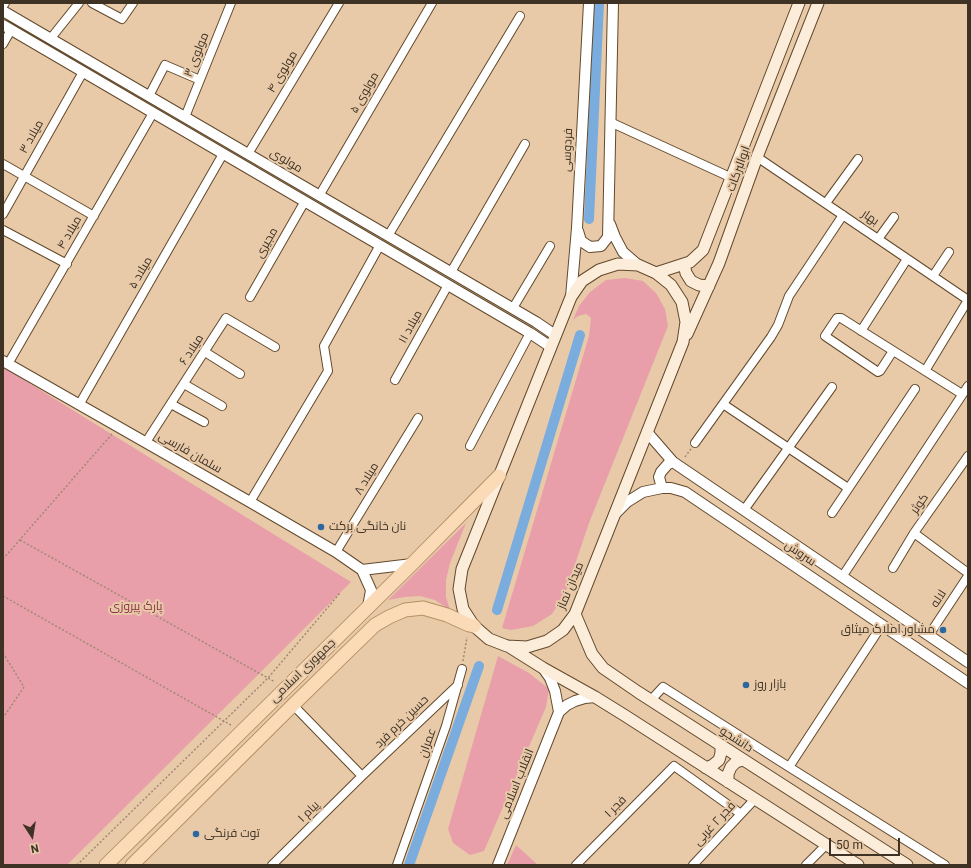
<!DOCTYPE html>
<meta charset="utf-8">
<style>
body{margin:0}
#map{position:relative;width:971px;height:868px;overflow:hidden;background:#e8caa9;font-family:Roboto,sans-serif}
canvas{display:block}
.frame{position:absolute;inset:0;border:4px solid #3e3225;pointer-events:none}
.north{position:absolute;left:12px;top:816px;width:40px;height:40px;-webkit-text-stroke:3px #e8caa9;paint-order:stroke;rotate:168deg;font-size:11px;font-weight:700;line-height:16px;text-align:center;color:#3e3225}
.north::after{content:'';display:block;margin:auto;width:14px;height:18px;background:#3e3225;clip-path:polygon(50% 0,100% 100%,50% 72%,0 100%)}
.scale{position:absolute;left:829px;top:838px;width:71px;height:18px;box-sizing:border-box;border:2px solid #3e3225;border-top:0;padding-left:5px;font-size:12px;line-height:14px;white-space:nowrap;color:#3e3225;-webkit-text-stroke:3px #e8caa9;paint-order:stroke}
</style>
<div id="map">
<canvas width="971" height="868"></canvas>
<div class="frame"></div>
<div class="north">N</div>
<div class="scale">50 m</div>
</div>
<script>
const c = document.querySelector('canvas').getContext('2d');
c.lineJoin = 'round';
function paint(path, color) { c.fillStyle = color; c.fill(path, 'evenodd'); }
const shape = rows => new Path2D(rows.map(r => 'M' + r).join(''));
function strokePath(path, color, width, dash) { c.strokeStyle = color; c.lineWidth = width; c.lineCap = dash ? 'butt' : 'round'; c.setLineDash(dash || []); c.stroke(path); }
function drawText(font, color, halo, rows, align = 'center') {
  c.font = font + ' Roboto,Cairo,sans-serif'; c.lineWidth = 4; c.setLineDash([]); c.textBaseline = 'middle'; c.strokeStyle = halo; c.fillStyle = color; for (const [text, x, y, turn = 0] of rows) {
    c.save(); c.translate(x, y); c.rotate((+turn || 0) * Math.PI / 180); c.textAlign = isNaN(turn) ? turn : align; if (halo) c.strokeText(text, 0, 0); c.fillText(text, 0, 0); c.restore();
  }
}
paint(shape([
 [625,278,643,281,656,293,665,309,668,326,589,523,565,594,552,614,533,626,511,630,502,628,589,336,591,318,586,314,578,316,573,320,579,306,590,292,606,280],
 [3,367,351,582,67,865,3,865],
 [466,523,450,563,446,580,446,597,450,610,435,600,420,596,405,597,388,600],
 [498,656,529,673,549,689,546,707,484,851,470,855,453,843,448,829],
 [516,845,538,865,507,865]
]), '#e89faa');
strokePath(shape([
 [589,219,599,3],
 [497,610,580,335],
 [409,865,479,666]
]), '#7bacde', 10);
const minor = shape([
 [92,3,122,19,133,3],
 [3,6,5,3],
 [51,38,79,3],
 [3,44,11,30],
 [149,96,165,65,200,80],
 [185,117,231,3],
 [610,122,730,177],
 [248,154,339,3],
 [757,157,968,300],
 [3,164,94,216],
 [319,196,432,3],
 [826,203,858,159],
 [3,214,83,72],
 [3,230,67,264],
 [388,236,520,16],
 [878,239,894,217],
 [451,272,525,144],
 [933,276,949,252],
 [250,297,305,201],
 [513,308,550,246],
 [861,331,907,259],
 [893,351,880,371,878,372,825,336,837,318,841,318,962,394],
 [205,352,240,374],
 [8,364,153,113],
 [925,371,968,300],
 [395,380,448,285],
 [184,384,222,406],
 [171,404,204,422],
 [723,404,848,488],
 [79,405,223,154],
 [146,442,226,318,275,347],
 [695,443,771,337,778,325,789,296,843,215],
 [470,446,530,333],
 [250,502,328,371,324,346,380,245],
 [744,510,832,387],
 [832,513,915,389],
 [914,533,968,573],
 [336,552,418,418],
 [893,568,914,533,968,456],
 [842,577,968,386],
 [882,625,789,767,945,865],
 [929,635,968,576],
 [651,700,663,687,789,767],
 [293,705,362,776],
 [272,865,362,776,458,685],
 [397,865,446,726,462,669],
 [576,865,674,766,741,814],
 [693,865,755,799],
 [806,865,826,845]
]);
const tertiary = shape([
 [3,11,536,322,555,335],
 [3,25,530,333,551,347],
 [610,224,615,237,623,252,638,265],
 [578,231,581,241,590,247,601,246,608,237,613,3],
 [571,297,577,228,589,3],
 [3,361,250,502,336,552,362,570],
 [647,432,673,462,968,662],
 [662,488,659,477,661,472,668,464,673,462],
 [614,515,627,502,643,492,662,488,671,488,685,492,968,683],
 [362,570,412,564],
 [362,570,371,590,368,607],
 [543,668,550,678,555,691,559,712],
 [498,865,559,712,567,705,575,701,585,698,595,697]
]);
const secondary = shape([
 [618,264,638,265,656,273,671,285,682,302,686,322,683,342,575,614,563,630,547,641,527,647,507,646,489,639,474,626,463,609,459,589,462,569,571,297,582,281,599,270,618,264],
 [684,264,686,273,691,281,699,285,709,286],
 [656,273,690,262,703,250,799,3],
 [687,334,719,263,757,157,818,3],
 [575,614,592,654,603,668,638,692,907,865],
 [508,646,543,668,595,697,624,715,858,865],
 [706,768,713,765,719,760,721,753,721,745],
 [728,782,728,774,731,767,736,762,743,760]
]);
const primary = shape([
 [106,865,412,564,499,476],
 [132,865,293,705,375,625,389,617,405,610,423,608,447,615,469,625,474,626]
]);
strokePath(minor, '#62492b', 10);
strokePath(tertiary, '#62492b', 12);
strokePath(secondary, '#62492b', 13);
strokePath(primary, '#b69065', 15);
strokePath(shape([
 [685,457,691,449],
 [20,540,275,682],
 [3,559,112,434],
 [3,596,231,725],
 [3,653,24,687,3,718],
 [463,661,467,637],
 [77,865,268,678,340,593]
]), '#a08a71', 1.5, [2, 2]);
strokePath(minor, '#fff', 8);
strokePath(tertiary, '#fff', 10);
strokePath(secondary, '#fceddb', 11);
strokePath(primary, '#fadab7', 13);
for (const [x, y, r, color] of [
 [321,527,4,"#2c689f"],
 [943,630,4,"#2c689f"],
 [746,685,4,"#2c689f"],
 [196,834,4,"#2c689f"]
]) { const dot = new Path2D(); dot.arc(x, y, r, 0, 2 * Math.PI); c.fillStyle = color; c.fill(dot); strokePath(dot, '#e8caa9', 1.5); }
drawText('12px', '#3e3225', '#e8caa9', [
 ["مولوی ۳",197,55,-68],
 ["مولوی ۴",283,72,-59],
 ["مولوی ۵",365,93,-60],
 ["میلاد ۳",32,137,-61],
 ["فردوسی",568,150,-87],
 ["مولوی",286,161,31],
 ["ابوالبرکات",739,169,-70],
 ["بهار",870,218,34],
 ["میلاد ۴",70,233,-60],
 ["مجیری",267,243,-60],
 ["میلاد ۵",141,273,-60],
 ["میلاد ۱۱",411,327,-61],
 ["میلاد ۶",192,350,-57],
 ["سلمان فارسی",190,453,30],
 ["میلاد ۸",367,479,-59],
 ["کوثر",920,504,-55],
 ["سروش",800,554,34],
 ["میدان نماز",571,586,-67],
 ["لاله",939,599,-57],
 ["جمهوری اسلامی",303,671,-44],
 ["حسین خرم فرد",402,722,-44],
 ["دانشجو",736,740,33],
 ["عمران",428,743,-70],
 ["انقلاب اسلامی",517,784,-68],
 ["فجر ۱",616,807,-45],
 ["پیام ۱",309,812,-45],
 ["فجر ۲ غربی",715,824,-47]
]);
drawText('12px', '#3e3225', '#e8caa9', [
 ["نان خانگی برکت",329,527],
 ["مشاور املاک میثاق",935,630,"right"],
 ["بازار روز",754,685],
 ["توت فرنگی",204,834]
], 'left');
drawText('12px', '#8a3246', '#e8caa9', [
 ["پارک پیروزی",136,607]
]);
</script>
